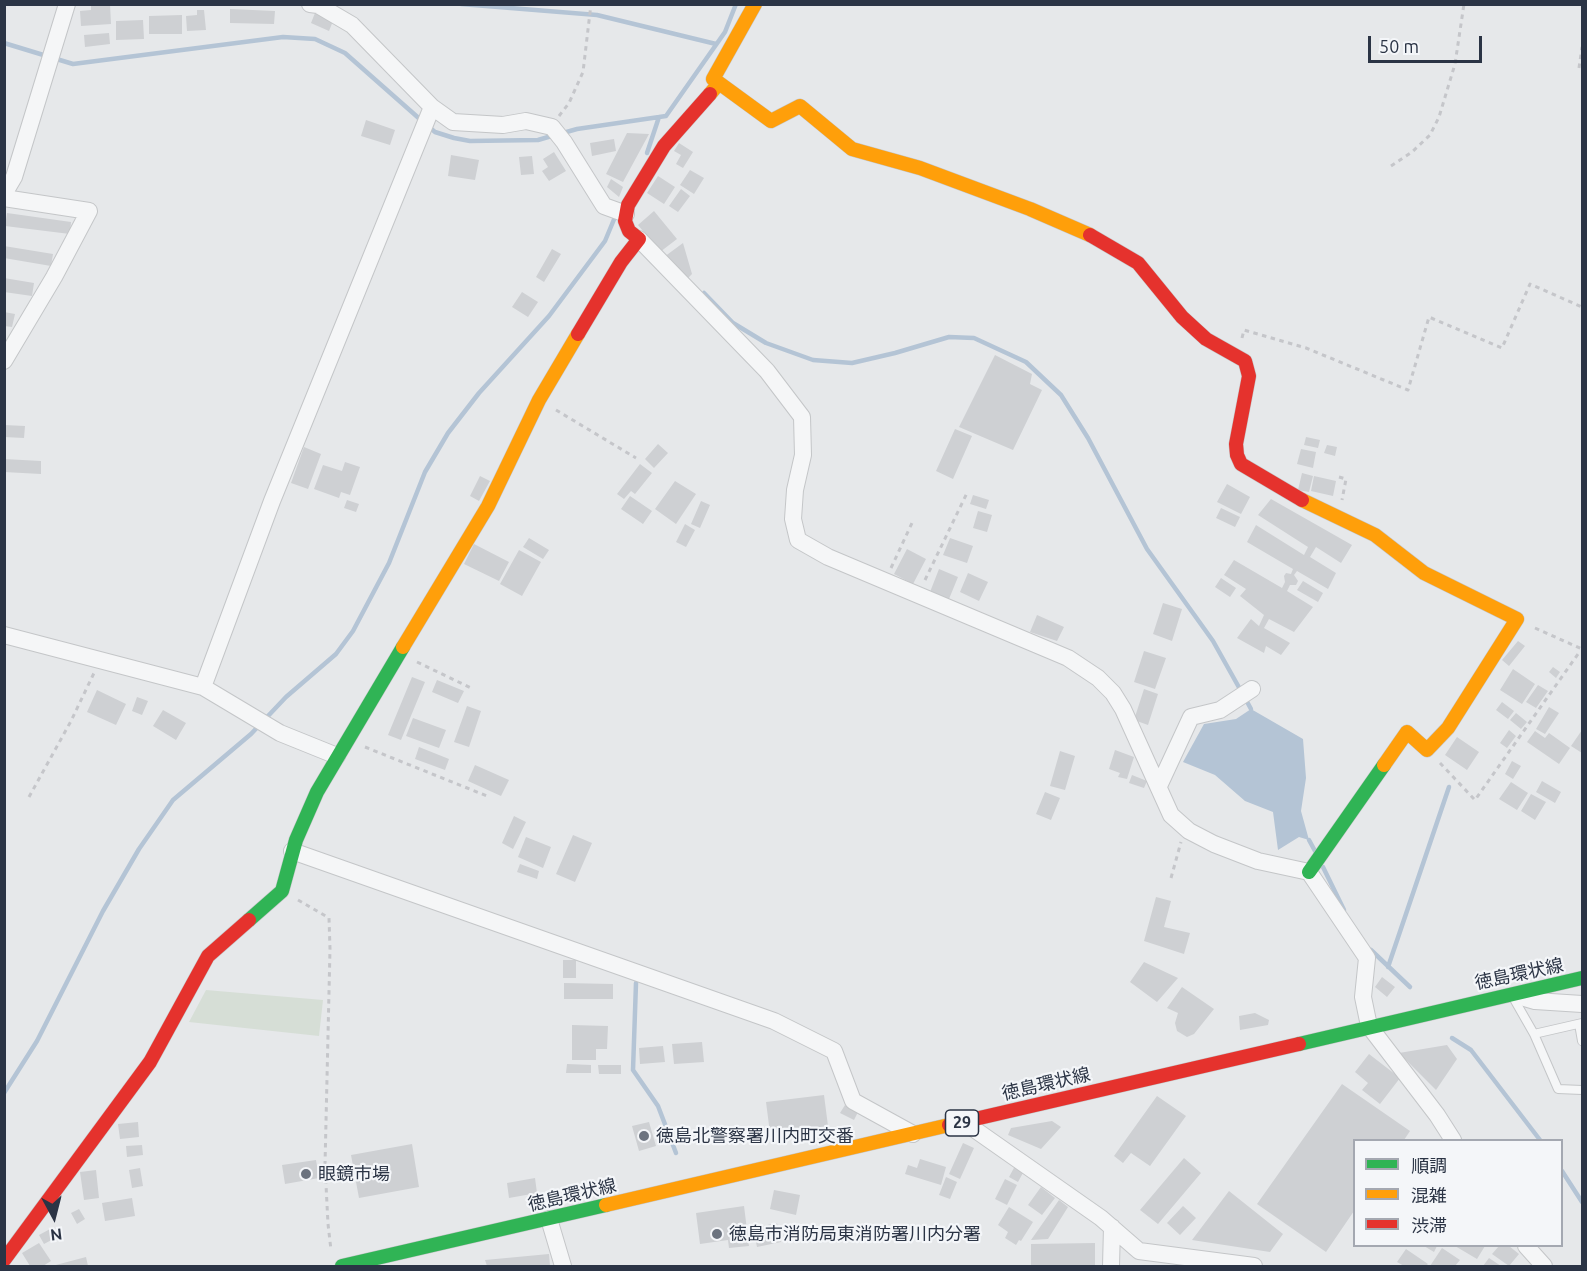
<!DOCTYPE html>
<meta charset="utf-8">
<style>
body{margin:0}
#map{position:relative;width:1587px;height:1271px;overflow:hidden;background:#e6e8ea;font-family:Ubuntu,"Noto Sans JP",sans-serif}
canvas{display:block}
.frame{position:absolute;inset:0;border:6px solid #2b3445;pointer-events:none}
.legend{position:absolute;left:1353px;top:1139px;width:210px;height:108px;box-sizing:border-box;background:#f4f6f9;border:2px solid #a4a8b1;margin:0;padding:8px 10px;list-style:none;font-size:18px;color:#2b3445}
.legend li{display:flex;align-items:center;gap:12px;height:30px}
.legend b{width:30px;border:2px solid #a4a8b1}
.north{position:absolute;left:24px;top:1187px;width:60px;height:60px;-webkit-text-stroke:4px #f4f6f9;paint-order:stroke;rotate:173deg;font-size:16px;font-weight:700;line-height:24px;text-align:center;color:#2b3445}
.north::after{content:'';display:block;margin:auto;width:21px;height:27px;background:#2b3445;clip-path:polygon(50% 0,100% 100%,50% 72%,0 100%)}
.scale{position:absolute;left:1368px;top:36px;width:114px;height:27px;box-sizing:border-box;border:3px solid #2b3445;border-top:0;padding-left:8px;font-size:18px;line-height:21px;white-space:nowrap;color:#2b3445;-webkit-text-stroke:4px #f4f6f9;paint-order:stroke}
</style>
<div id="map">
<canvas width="1587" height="1271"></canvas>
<div class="frame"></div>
<ul class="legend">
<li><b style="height:8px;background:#30b455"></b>順調</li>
<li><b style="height:8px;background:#ff9f0a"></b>混雑</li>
<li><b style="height:8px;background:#e5322d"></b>渋滞</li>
</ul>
<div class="north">N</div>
<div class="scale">50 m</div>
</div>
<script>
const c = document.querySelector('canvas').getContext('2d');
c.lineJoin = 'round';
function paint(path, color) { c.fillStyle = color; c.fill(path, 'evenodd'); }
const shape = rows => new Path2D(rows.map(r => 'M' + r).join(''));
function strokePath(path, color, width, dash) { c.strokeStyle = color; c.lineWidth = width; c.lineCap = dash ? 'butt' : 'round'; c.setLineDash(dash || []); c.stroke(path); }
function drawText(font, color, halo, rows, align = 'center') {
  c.font = font + ' Ubuntu,"Noto Sans JP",sans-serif'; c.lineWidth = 4.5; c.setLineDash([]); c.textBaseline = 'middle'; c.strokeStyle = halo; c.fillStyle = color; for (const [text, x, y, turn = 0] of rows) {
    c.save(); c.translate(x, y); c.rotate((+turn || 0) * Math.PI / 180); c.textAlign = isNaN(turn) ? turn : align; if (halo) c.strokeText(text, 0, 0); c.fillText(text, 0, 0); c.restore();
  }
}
paint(shape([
 [206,990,323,1000,319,1036,189,1022]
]), '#d6ded6');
paint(shape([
 [1251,709,1303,739,1306,778,1301,811,1309,840,1299,837,1278,850,1273,812,1245,801,1215,775,1183,762,1204,724,1236,719]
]), '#b4c4d5');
strokePath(shape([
 [461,4,597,15,716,44],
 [4,43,73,64,283,37,315,39,345,53,422,121],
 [429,127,435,132,454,138,470,141,538,140,555,135],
 [563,133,577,129,666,116,725,32,736,4],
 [647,153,659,117],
 [704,293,733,323,766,343,813,360,852,363,895,353,949,337,974,338,1026,362,1061,395,1088,438,1147,549,1213,641,1241,691],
 [1245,698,1251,709],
 [1309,840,1315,851],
 [1323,867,1344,910],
 [1371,950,1410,987],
 [1388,967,1449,787],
 [636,983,633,1070,658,1106,676,1153],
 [1452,1038,1471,1050,1540,1140],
 [4,1093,37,1041,103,911,139,849,173,800,251,734,286,697,336,654,353,631,389,563,425,472,448,433,479,393,549,316,605,241,615,217],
 [1562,1171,1582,1202]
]), '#b4c4d5', 4.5);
paint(shape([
 [110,4,111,24,81,26,80,11,91,10,91,5],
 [230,9,275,11,274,24,230,23],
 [197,10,204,10,206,30,187,31,186,16,197,15],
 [315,13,333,21,329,31,311,23],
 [182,15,182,34,149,34,149,16],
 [143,20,144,39,116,40,116,21],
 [109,33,110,44,85,47,84,35],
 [366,120,395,130,390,145,361,136],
 [627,133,649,134,623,182,606,174],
 [614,139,616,151,592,156,590,143],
 [679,143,693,152,683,168,676,164,681,155,674,151],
 [554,152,566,171,549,181,542,171,548,167,543,159],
 [451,155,479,160,475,180,448,176],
 [532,156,534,174,521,175,519,157],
 [690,170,704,178,694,194,680,185],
 [658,176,675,187,664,204,647,193],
 [611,179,623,187,619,197,607,187],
 [681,189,690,196,678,212,669,206],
 [654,211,677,239,660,252,638,225],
 [7,213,71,222,70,234,5,226],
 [683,243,692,274,687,279,664,257],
 [4,246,53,254,51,266,4,258],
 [552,249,561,254,544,282,536,277],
 [4,278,34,283,32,296,4,292],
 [522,292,538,302,528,317,512,307],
 [4,312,15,314,12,327,4,326],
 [995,355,1032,374,1030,384,1042,390,1013,450,959,427],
 [4,425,25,426,24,438,4,437],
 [955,429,972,436,953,479,936,471],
 [1306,437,1320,440,1318,448,1304,445],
 [658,444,668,453,654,468,645,459],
 [1327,445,1337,447,1335,456,1324,453],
 [304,447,321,454,308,489,291,483],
 [1301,449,1316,452,1313,468,1297,464],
 [4,459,41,461,41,474,4,472],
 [345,462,360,467,350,495,341,492,339,498,314,489,323,465,342,471],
 [640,464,652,473,635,494,631,491,624,499,617,494],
 [1302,473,1313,476,1309,492,1298,490],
 [480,476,490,481,479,501,470,496],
 [1314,476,1336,481,1333,496,1311,491],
 [675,481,696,494,676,524,655,509],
 [1227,484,1250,497,1241,514,1217,502],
 [973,495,989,500,986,509,970,504],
 [630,496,652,511,643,524,621,509],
 [1271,499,1352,545,1341,563,1316,547,1310,557,1336,573,1328,589,1297,571,1294,575,1298,581,1296,585,1290,585,1287,591,1313,607,1294,632,1269,619,1264,628,1290,643,1281,655,1266,646,1264,653,1237,638,1251,619,1259,626,1264,615,1240,596,1246,589,1224,575,1234,560,1282,588,1285,582,1284,576,1286,573,1291,574,1293,569,1247,542,1256,525,1304,555,1308,547,1258,515],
 [347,500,359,504,356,512,344,508],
 [701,501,710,505,700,528,691,524],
 [1221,508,1240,517,1235,527,1216,518],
 [978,511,992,515,987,532,973,528],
 [685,524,695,530,686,547,676,542],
 [529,538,549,550,543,559,523,547],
 [950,538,973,546,967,563,943,555],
 [474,544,509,562,499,581,464,564],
 [907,549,926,559,913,584,894,574],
 [519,550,541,562,522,596,500,584],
 [939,569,958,577,949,599,930,592],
 [968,573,988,582,979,601,960,592],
 [1221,578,1236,588,1230,597,1215,587],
 [1303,581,1323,593,1318,602,1297,590],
 [1163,603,1182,609,1172,641,1153,634],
 [1037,615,1064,627,1057,641,1030,632],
 [1518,641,1525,646,1509,666,1502,660],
 [1144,651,1166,658,1155,689,1134,682],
 [1553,667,1560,672,1556,678,1549,672],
 [1513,669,1535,684,1522,704,1500,690],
 [412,677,425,682,401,740,388,735],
 [437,680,464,691,458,703,432,692],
 [1538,685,1548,691,1536,708,1526,702],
 [1144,689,1158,694,1148,725,1134,720],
 [97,690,126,704,116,725,87,712],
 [137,697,148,701,142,715,132,711],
 [1502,702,1514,711,1508,719,1496,710],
 [467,706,481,711,469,747,454,742],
 [1549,707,1559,713,1545,734,1536,729],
 [163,710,186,723,176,740,153,726],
 [1516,713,1527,722,1521,729,1510,720],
 [413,718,446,730,439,748,406,736],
 [1509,730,1516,736,1507,748,1500,743],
 [1582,730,1582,753,1571,746],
 [1535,731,1545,738,1549,733,1570,748,1559,764,1527,742],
 [1457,737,1479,752,1467,770,1445,755],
 [419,747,449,759,445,770,415,759],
 [1115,750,1134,757,1127,779,1118,777,1120,773,1109,769],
 [1060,751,1075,756,1065,790,1050,786],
 [1512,761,1521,766,1513,779,1505,774],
 [475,765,509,780,501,796,468,781],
 [1132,775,1147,781,1144,788,1129,783],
 [1542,781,1561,792,1555,803,1536,792],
 [1511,782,1528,793,1517,810,1499,799],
 [1045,792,1060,798,1051,820,1036,814],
 [1531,794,1546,802,1535,820,1521,811],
 [514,816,526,822,513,849,502,843],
 [573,835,592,843,575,882,556,874],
 [526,837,551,847,543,868,518,857],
 [520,864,539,871,537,879,517,872],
 [1156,897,1171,901,1164,927,1190,933,1184,954,1144,941],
 [563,960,576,960,576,978,563,978],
 [1144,962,1178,978,1157,1002,1130,982],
 [1382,977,1395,987,1387,997,1375,987],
 [564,983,613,984,613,999,564,999],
 [1182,987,1214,1009,1194,1034,1187,1037,1177,1031,1175,1023,1178,1013,1167,1008],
 [1255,1013,1269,1020,1268,1025,1240,1030,1239,1016],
 [572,1025,608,1026,607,1049,596,1049,596,1060,572,1060],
 [702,1042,704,1062,674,1064,672,1044],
 [1447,1045,1457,1059,1436,1090,1399,1053],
 [663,1046,665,1062,640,1064,639,1048],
 [1369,1054,1400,1078,1380,1104,1362,1090,1368,1083,1355,1072],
 [567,1064,591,1065,591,1073,566,1073],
 [598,1065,621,1065,621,1074,599,1074],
 [1342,1084,1410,1131,1404,1140,1354,1140,1354,1211,1326,1252,1257,1204],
 [824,1095,828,1126,770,1133,766,1102],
 [1157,1096,1186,1116,1150,1166,1131,1153,1123,1163,1114,1156],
 [845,1105,858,1112,854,1120,840,1113],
 [1052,1121,1061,1127,1041,1149,1008,1135,1011,1128],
 [138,1122,139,1137,120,1139,118,1124],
 [649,1122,656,1146,639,1151,632,1126],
 [963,1143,974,1148,960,1179,949,1174],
 [412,1144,419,1187,359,1198,351,1155],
 [142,1145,143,1155,127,1157,126,1146],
 [1184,1158,1201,1173,1158,1224,1140,1210],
 [920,1159,946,1167,941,1185,905,1174,908,1165,917,1168],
 [316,1160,319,1178,285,1184,282,1165],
 [1015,1166,1024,1171,1018,1182,1009,1177],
 [140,1168,143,1186,132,1188,129,1170],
 [96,1170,99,1198,84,1200,80,1172],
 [946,1177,957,1182,950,1199,939,1195],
 [535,1178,537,1193,509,1198,507,1183],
 [1005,1179,1017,1185,1007,1205,995,1199],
 [1041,1187,1055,1198,1042,1215,1028,1205],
 [774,1190,800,1195,796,1215,770,1209],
 [1229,1191,1283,1234,1270,1252,1192,1240],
 [132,1198,135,1216,105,1221,102,1203],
 [1059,1200,1068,1207,1048,1239,1031,1240],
 [744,1206,749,1246,729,1248,728,1240,700,1244,696,1213],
 [1183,1206,1196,1218,1180,1235,1167,1223],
 [1009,1207,1033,1222,1021,1241,1019,1240,1016,1245,1005,1238,1008,1232,998,1225],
 [79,1209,85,1219,77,1224,71,1213],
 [777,1223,781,1242,757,1247,753,1228],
 [52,1228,57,1237,44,1244,39,1235],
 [39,1243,51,1261,43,1266,30,1266,22,1253],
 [1095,1243,1095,1266,1031,1266,1031,1244],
 [1424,1246,1437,1246,1434,1252],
 [1455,1246,1485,1246,1477,1259],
 [1499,1246,1509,1246,1519,1254,1509,1266,1492,1254],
 [1442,1248,1460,1260,1455,1266,1430,1266],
 [1406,1249,1428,1264,1426,1266,1404,1266,1397,1262],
 [549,1254,550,1266,487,1266,485,1260],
 [86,1257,88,1266,52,1266],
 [1489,1258,1501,1266,1483,1266]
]), '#ced0d3');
const lane = shape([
 [1514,999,1534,1034,1582,1023],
 [1579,1024,1582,1041],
 [1534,1034,1558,1089,1582,1090]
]);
const street = shape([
 [310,4,318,5,352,25,432,107,453,122,503,125,526,121,552,127,564,142,604,206,626,214],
 [4,194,14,177,67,4],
 [4,198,89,211,54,277,4,361],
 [639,239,767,371,802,417,803,455,795,490,793,519,798,540,828,557,1068,658,1098,678,1113,693,1123,709,1171,815,1189,831,1214,844,1258,861,1309,872,1367,958,1363,997,1369,1026,1437,1115,1453,1140],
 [4,635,203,687,280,733,337,756],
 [203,687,272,501,432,107],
 [1159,786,1191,717,1220,710,1252,689],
 [292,851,774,1021,834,1051,853,1101,913,1134],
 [1518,996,1535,1001,1582,1004],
 [964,1122,1101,1218,1139,1251,1254,1266],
 [549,1219,563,1266],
 [1526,1246,1544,1266],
 [1111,1266,1112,1227]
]);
const fast = shape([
 [1309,872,1384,765],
 [249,920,282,891,296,840,317,792,403,647],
 [1299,1044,1582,978],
 [342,1266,606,1205]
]);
const slow = shape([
 [719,83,771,121,800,106,852,149,920,168,1030,209,1090,235],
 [710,94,719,83,713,79,755,4],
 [1302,500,1375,535,1424,573,1517,619,1448,728,1427,750,1407,732,1384,765],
 [403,647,488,506,539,400,578,334],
 [606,1205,949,1125]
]);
const jam = shape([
 [1090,235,1138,263,1182,317,1206,339,1245,361,1249,376,1236,444,1237,455,1241,464,1302,500],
 [578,334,621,262,639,239,629,231,625,221,628,205,664,146,710,94],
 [949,1125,1299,1044],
 [4,1260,150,1062,208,956,249,920]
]);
strokePath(lane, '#c4c6c8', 10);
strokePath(street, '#c4c6c8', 18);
strokePath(fast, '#c4c6c8', 15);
strokePath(slow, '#c4c6c8', 15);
strokePath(jam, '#c4c6c8', 15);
strokePath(shape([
 [1579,68,1582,47],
 [559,116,569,103,583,72,591,4],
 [1391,166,1412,152,1430,135,1439,117,1455,64,1464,4],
 [1242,338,1244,330,1306,348,1408,390,1429,317,1502,348,1530,284,1582,307],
 [556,410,636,458],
 [1339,477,1346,479,1342,500],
 [891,568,912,523],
 [925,580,967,493],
 [1535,628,1582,649],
 [417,662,471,688],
 [365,747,487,796],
 [1440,763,1475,800,1578,654],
 [29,797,71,721,94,673],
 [1171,878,1181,842],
 [298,900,329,918,330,949,325,1165,328,1224,331,1250]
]), '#c5c6ca', 3, [4.5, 4.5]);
strokePath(lane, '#f5f6f7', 8);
strokePath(street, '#f5f6f7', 16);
strokePath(fast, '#30b455', 14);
strokePath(slow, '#ff9f0a', 14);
strokePath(jam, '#e5322d', 14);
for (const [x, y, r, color] of [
 [644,1136,6,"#6c737f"],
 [306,1174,6,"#6c737f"],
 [717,1234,6,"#6c737f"]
]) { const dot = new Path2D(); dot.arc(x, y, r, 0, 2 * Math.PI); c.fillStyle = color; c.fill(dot); strokePath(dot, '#f4f6f9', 2); }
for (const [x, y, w] of [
 [962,1123,33]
]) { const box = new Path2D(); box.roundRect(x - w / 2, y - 13, w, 26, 4.5); c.fillStyle = '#f4f6f9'; c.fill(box); strokePath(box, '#2b3445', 1.5); }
drawText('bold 16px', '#2b3445', null, [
 ["29",962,1123]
]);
drawText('18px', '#2b3445', '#f4f6f9', [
 ["徳島環状線",1519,974,-12],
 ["徳島環状線",1046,1084,-13],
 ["徳島環状線",572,1195,-13]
]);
drawText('18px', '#2b3445', '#f4f6f9', [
 ["徳島北警察署川内町交番",656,1136],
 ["眼鏡市場",318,1174],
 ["徳島市消防局東消防署川内分署",729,1234]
], 'left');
</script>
